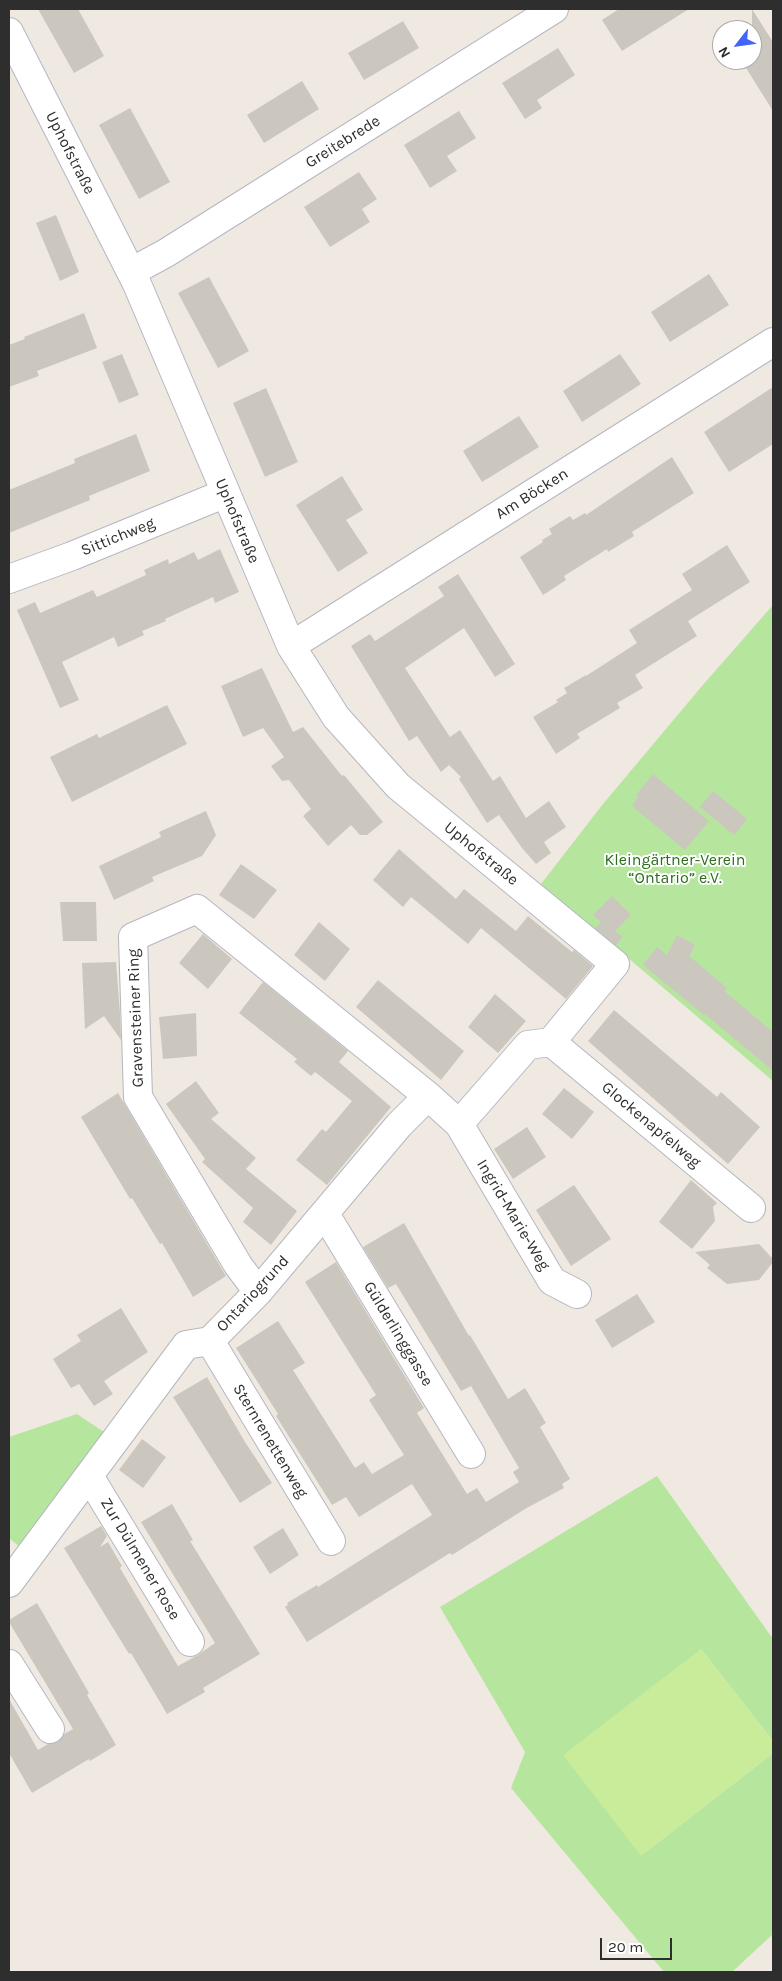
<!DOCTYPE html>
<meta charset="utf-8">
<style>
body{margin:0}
#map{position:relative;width:782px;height:1981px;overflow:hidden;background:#efe9e1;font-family:Karla,sans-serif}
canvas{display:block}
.frame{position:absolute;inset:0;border:10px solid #2e2e2e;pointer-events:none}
.north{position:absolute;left:712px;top:20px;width:50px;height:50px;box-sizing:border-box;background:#fff;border:1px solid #ababab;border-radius:50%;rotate:240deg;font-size:14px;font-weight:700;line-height:20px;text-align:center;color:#2e2e2e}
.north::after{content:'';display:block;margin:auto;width:18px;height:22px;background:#4264fb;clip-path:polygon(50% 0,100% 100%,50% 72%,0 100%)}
.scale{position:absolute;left:600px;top:1938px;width:72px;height:22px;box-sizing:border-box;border:2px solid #2e2e2e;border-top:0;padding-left:6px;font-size:15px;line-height:18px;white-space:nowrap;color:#2e2e2e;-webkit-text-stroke:4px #fff;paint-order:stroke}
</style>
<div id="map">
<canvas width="782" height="1981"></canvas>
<div class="frame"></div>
<div class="north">N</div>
<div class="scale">20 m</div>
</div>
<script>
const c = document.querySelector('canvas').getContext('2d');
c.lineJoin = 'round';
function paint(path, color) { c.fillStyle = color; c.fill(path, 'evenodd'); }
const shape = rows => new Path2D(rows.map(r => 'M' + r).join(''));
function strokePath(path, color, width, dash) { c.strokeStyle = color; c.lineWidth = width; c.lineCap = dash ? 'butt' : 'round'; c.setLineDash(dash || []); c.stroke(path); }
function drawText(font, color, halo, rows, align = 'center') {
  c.font = font + ' Karla,sans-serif'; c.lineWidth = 4; c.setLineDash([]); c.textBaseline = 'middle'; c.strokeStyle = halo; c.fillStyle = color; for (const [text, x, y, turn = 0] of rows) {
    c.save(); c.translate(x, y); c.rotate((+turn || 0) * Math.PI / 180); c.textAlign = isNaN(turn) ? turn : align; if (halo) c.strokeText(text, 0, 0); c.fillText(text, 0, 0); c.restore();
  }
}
paint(shape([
 [773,605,773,1081,541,884,603,804,702,686],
 [77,1414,110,1436,21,1548,9,1538,9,1437],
 [657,1476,773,1639,773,1741,701,1649,642,1855,773,1753,773,1934,732,1972,664,1972,511,1788,525,1752,440,1607]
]), '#b6e59e');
paint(shape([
 [701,1649,773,1741,773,1753,641,1856,563,1755]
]), '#c9ec9a');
paint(shape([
 [38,9,78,9,104,56,74,73],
 [619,9,689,9,622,51,602,20],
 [752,9,773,42,773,111,741,60,752,60],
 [403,21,419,48,364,80,348,53],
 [558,48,575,75,537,100,542,108,525,119,502,83],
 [302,81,319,109,264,143,247,115],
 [130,108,170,182,139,199,99,125],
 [459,111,476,138,447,156,457,171,430,188,404,145],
 [359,172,377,199,362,209,370,222,330,247,304,207],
 [56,215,79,272,60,281,36,223],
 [709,274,729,305,670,342,651,312],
 [209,277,249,351,218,368,178,293],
 [84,313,97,348,37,371,39,376,9,387,9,345,25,339,24,337],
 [122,354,139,395,119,403,102,362],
 [620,354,641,384,582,422,563,391],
 [773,387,773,444,729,472,704,432],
 [266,388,298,462,265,477,233,403],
 [519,416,539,447,482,482,463,451],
 [136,434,150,471,89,496,90,500,9,533,9,490,75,463,74,459],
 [672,457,694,493,632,532,634,536,608,552,607,549,564,576,566,580,543,595,520,557,543,542,542,540,552,534,549,529,570,516,573,520,585,513,586,515],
 [342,476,363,510,346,520,368,553,338,572,296,505],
 [727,545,750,582,688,621,697,636,635,675,643,688,617,703,620,708,577,734,580,738,556,754,533,717,558,702,556,700,567,693,564,688,586,675,586,676,637,643,629,630,692,590,682,574],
 [220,549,239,592,215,603,213,597,165,619,166,621,142,631,144,635,118,647,114,637,62,662,79,700,60,708,17,610,35,602,40,613,93,590,97,597,146,575,144,570,168,559,169,564,194,552,198,560],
 [458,574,515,664,495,677,464,628,405,668,450,737,460,730,493,781,500,776,526,818,549,801,566,827,544,842,551,853,536,864,522,848,499,815,487,823,459,779,461,777,449,765,441,772,417,736,409,741,351,646,370,634,375,641,444,596,438,587],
 [262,668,293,732,303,727,342,776,344,775,383,822,367,835,360,835,351,825,328,846,303,816,311,809,289,780,282,781,271,766,284,757,263,728,243,737,221,686],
 [167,705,187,744,72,802,50,757,97,734,99,738],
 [653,774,709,821,685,850,632,806,638,796,636,795],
 [713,791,747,819,734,835,700,807],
 [206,811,216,835,202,856,152,877,154,881,114,900,99,866,161,837,159,832],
 [399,849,456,899,464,889,516,931,528,916,572,952,574,950,593,966,566,999,481,928,468,944,411,897,403,907,373,880],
 [241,864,277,890,254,919,219,895],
 [612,896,631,915,615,931,623,937,616,945,595,928,601,922,593,915],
 [60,902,96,902,97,941,63,941],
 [319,922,350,949,325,981,294,955],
 [203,934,232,959,208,989,179,963],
 [677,935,695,945,689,956,727,988,724,991,773,1032,773,1071,705,1014,704,1015,643,965,657,947,667,955],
 [116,962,120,1013,121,1040,104,1016,85,1029,82,963],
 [378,980,464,1051,441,1080,356,1007],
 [263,982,348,1051,339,1062,391,1107,327,1185,296,1160,322,1129,326,1132,352,1101,315,1072,311,1076,294,1062,297,1059,239,1013],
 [495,994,526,1021,498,1053,468,1027],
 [614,1010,717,1097,721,1092,760,1127,728,1164,588,1041],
 [196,1013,197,1056,163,1059,159,1017],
 [196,1081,219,1113,211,1119,256,1158,246,1169,297,1211,271,1245,243,1222,253,1208,202,1162,205,1159,166,1104],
 [564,1088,594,1112,572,1139,542,1114],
 [118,1093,226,1276,193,1297,162,1243,160,1244,132,1198,130,1199,81,1117],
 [527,1127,546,1157,513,1179,494,1149],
 [691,1180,717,1203,713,1207,715,1221,692,1249,659,1222],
 [574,1185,611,1239,571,1266,536,1210],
 [404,1223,469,1336,470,1335,508,1399,525,1388,546,1423,540,1427,570,1479,562,1484,564,1488,525,1509,452,1555,450,1553,307,1642,285,1607,288,1605,287,1603,317,1585,318,1587,432,1515,412,1484,359,1517,346,1497,332,1505,276,1416,278,1414,236,1348,278,1321,305,1363,293,1370,355,1468,364,1462,372,1474,404,1455,369,1400,376,1395,305,1282,336,1262,424,1408,417,1413,467,1494,477,1488,486,1502,519,1482,513,1472,519,1468,471,1386,461,1391,396,1284,388,1288,363,1247],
 [759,1244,773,1259,773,1262,759,1280,727,1284,707,1268,710,1265,695,1252],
 [637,1294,655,1322,612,1348,595,1320],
 [121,1308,148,1352,104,1381,113,1394,94,1406,79,1384,71,1388,53,1359,81,1341,77,1335],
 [207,1377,245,1442,272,1483,240,1503,173,1397],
 [142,1439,166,1457,143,1488,119,1470],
 [172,1504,193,1540,190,1541,260,1654,203,1688,205,1692,167,1714,131,1653,129,1654,64,1548,101,1526,107,1536,100,1547,108,1542,122,1566,120,1568,178,1666,198,1655,215,1643,141,1522],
 [283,1528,299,1555,270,1574,253,1547],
 [37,1603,89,1693,87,1695,116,1745,90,1761,89,1759,32,1793,9,1753,9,1699,38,1750,48,1744,58,1742,64,1734,73,1729,9,1622,9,1620]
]), '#cbc7bf');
const street = shape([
 [9,32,137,284,291,646,336,717,398,786,615,964,551,1042,528,1045,459,1124],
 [131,272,166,253,554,9],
 [9,579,72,556,226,493],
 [291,646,773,342],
 [551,1042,751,1208],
 [325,1214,471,1454],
 [258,1292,238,1265,138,1097,133,937,197,909,428,1096,459,1124,552,1281,577,1294],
 [210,1341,331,1541],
 [89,1476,190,1642],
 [9,1583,186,1345,210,1341,258,1292,399,1125,428,1096],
 [9,1664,50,1729]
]);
strokePath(street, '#b4b7c1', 30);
strokePath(street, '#fff', 28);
drawText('16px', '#2e2e2e', '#fff', [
 ["Greitebrede",343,142,-32],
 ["Uphofstraße",70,153,63],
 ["Am Böcken",532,494,-32],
 ["Uphofstraße",237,521,67],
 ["Sittichweg",118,537,-22],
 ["Uphofstraße",481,854,39],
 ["Gravensteiner Ring",136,1018,-92],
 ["Glockenapfelweg",651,1125,40],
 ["Ingrid-Marie-Weg",513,1215,59],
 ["Ontariogrund",253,1294,-47],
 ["Gülderlinggasse",398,1334,59],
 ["Sternrenettenweg",270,1441,59],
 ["Zur Dülmener Rose",140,1559,59]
]);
drawText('16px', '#2c6e1b', '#fff', [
 ["Kleingärtner-Verein",675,860],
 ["“Ontario” e.V.",675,878]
]);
</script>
